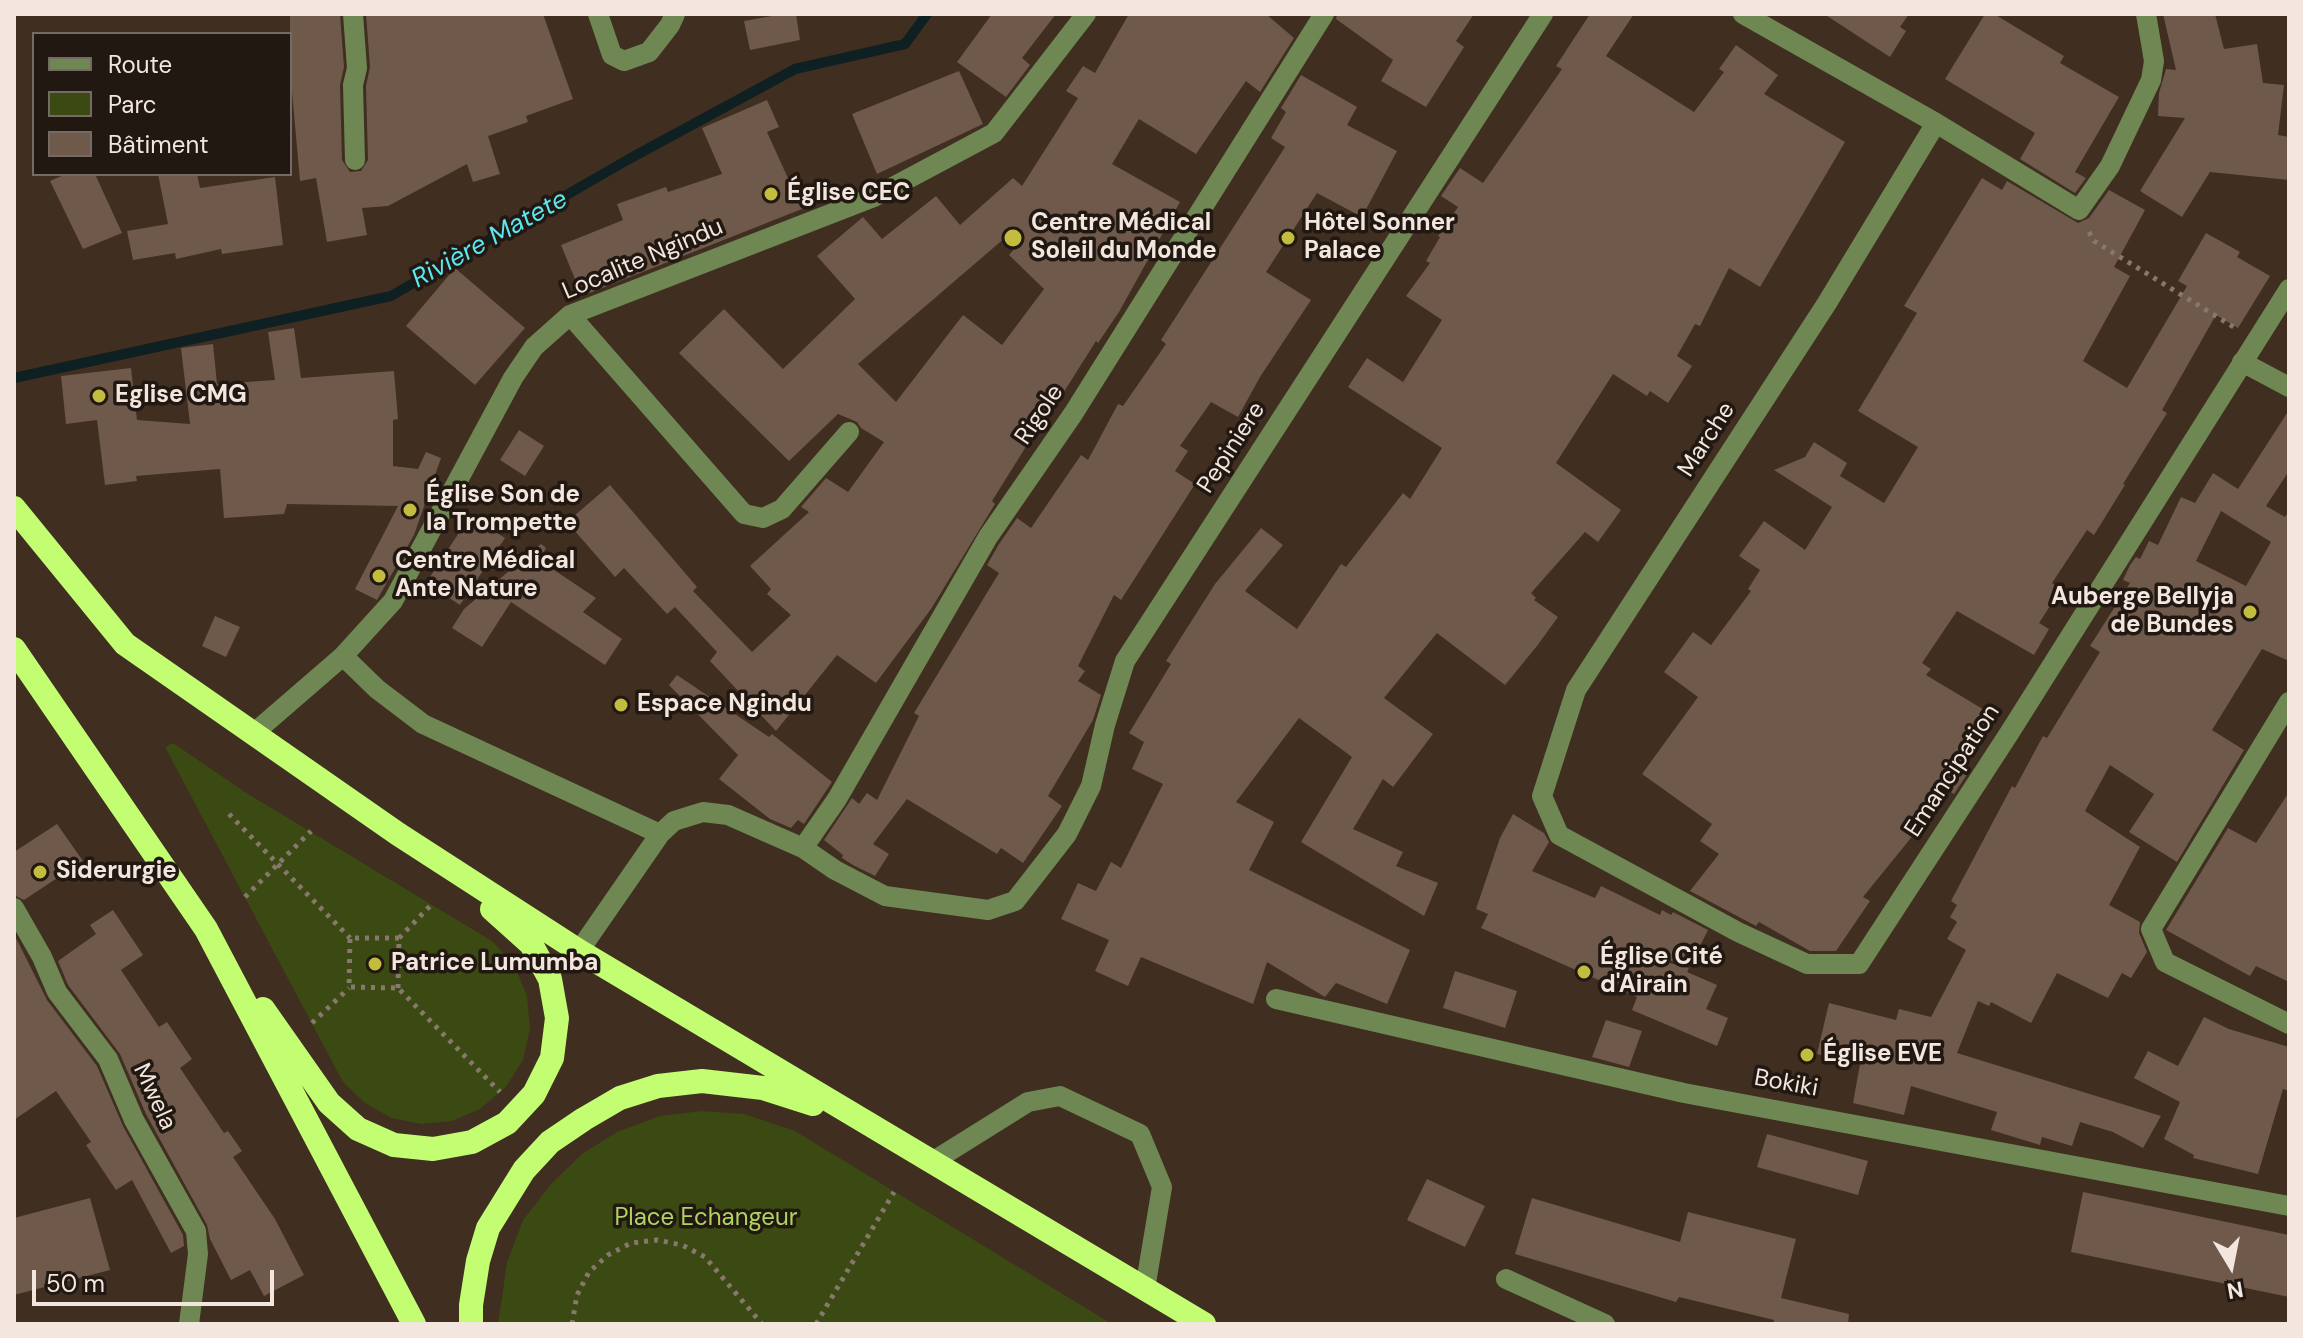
<!DOCTYPE html>
<meta charset="utf-8">
<style>
body{margin:0}
#map{position:relative;width:2303px;height:1338px;overflow:hidden;background:#402e21;font-family:"DM Sans",sans-serif}
canvas{display:block}
.frame{position:absolute;inset:0;border:16px solid #f3e6de;pointer-events:none}
.legend{position:absolute;left:32px;top:32px;width:260px;height:144px;box-sizing:border-box;background:#211812;border:2px solid #756a64;margin:0;padding:10px 14px;list-style:none;font-size:24px;color:#f3e6de}
.legend li{display:flex;align-items:center;gap:16px;height:40px}
.legend b{width:40px;border:2px solid #756a64}
.north{position:absolute;left:2191px;top:1226px;width:80px;height:80px;-webkit-text-stroke:6px #211812;paint-order:stroke;rotate:170deg;font-size:22px;font-weight:700;line-height:32px;text-align:center;color:#f3e6de}
.north::after{content:'';display:block;margin:auto;width:28px;height:36px;background:#f3e6de;clip-path:polygon(50% 0,100% 100%,50% 72%,0 100%)}
.scale{position:absolute;left:32px;top:1270px;width:242px;height:36px;box-sizing:border-box;border:4px solid #f3e6de;border-top:0;padding-left:10px;font-size:24px;line-height:28px;white-space:nowrap;color:#f3e6de;-webkit-text-stroke:6px #211812;paint-order:stroke}
</style>
<div id="map">
<canvas width="2303" height="1338"></canvas>
<div class="frame"></div>
<ul class="legend">
<li><b style="height:10px;background:#6f8752"></b>Route</li>
<li><b style="height:22px;background:#3a4a12"></b>Parc</li>
<li><b style="height:22px;background:#6e594b"></b>Bâtiment</li>
</ul>
<div class="north">N</div>
<div class="scale">50 m</div>
</div>
<script>
const c = document.querySelector('canvas').getContext('2d');
c.lineJoin = 'round';
function paint(path, color) { c.fillStyle = color; c.fill(path, 'evenodd'); }
const shape = rows => new Path2D(rows.map(r => 'M' + r).join(''));
function strokePath(path, color, width, dash) { c.strokeStyle = color; c.lineWidth = width; c.lineCap = dash ? 'butt' : 'round'; c.setLineDash(dash || []); c.stroke(path); }
function drawText(font, color, halo, rows, align = 'center') {
  c.font = font + ' "DM Sans",sans-serif'; c.lineWidth = 7; c.setLineDash([]); c.textBaseline = 'middle'; c.strokeStyle = halo; c.fillStyle = color; for (const [text, x, y, turn = 0] of rows) {
    c.save(); c.translate(x, y); c.rotate((+turn || 0) * Math.PI / 180); c.textAlign = isNaN(turn) ? turn : align; if (halo) c.strokeText(text, 0, 0); c.fillText(text, 0, 0); c.restore();
  }
}
paint(shape([
 [173,743,248,794,492,941,514,965,527,996,530,1028,523,1060,505,1088,480,1109,452,1121,421,1124,392,1118,365,1103,343,1082,165,747],
 [702,1111,744,1114,795,1131,1112,1324,498,1324,507,1263,523,1220,552,1183,582,1154,617,1132,660,1116]
]), '#3a4a12');
strokePath(shape([
 [14,378,391,296,629,159,795,69,905,44,927,14]
]), '#0e2021', 10);
paint(shape([
 [290,14,340,14,344,67,340,85,342,160,350,172,361,171,368,160,366,86,370,67,366,14,543,14,573,99,526,116,528,122,488,136,500,174,473,182,467,164,388,206,362,208,367,235,327,242,316,178,300,181,290,69],
 [783,14,796,14,800,40,750,50,744,21],
 [992,14,1056,14,1022,58,1030,65,1006,97,957,62],
 [1129,14,1266,14,1294,38,1260,92,1246,81,1196,154,1139,119,1112,164,1180,202,1119,312,1098,343,1096,341,1055,406,1052,405,992,501,995,504,931,609,876,683,837,655,776,731,710,661,717,652,675,607,667,614,624,568,615,577,567,522,610,485,697,587,693,591,752,652,791,615,767,594,771,589,750,566,809,512,801,507,826,478,848,492,884,442,861,428,857,422,838,414,789,461,679,353,724,309,783,369,855,299,817,256,863,217,882,239,936,196,960,225,1013,178,1022,186,1078,98,1066,91,1083,66,1095,73],
 [1006,237,1016,247,1009,255,1044,289,1002,345,963,315,896,402,858,364],
 [1337,14,1474,14,1456,41,1464,47,1426,107,1381,81,1393,60,1336,19],
 [1590,14,1634,14,1606,56,1694,112,1724,72,1719,69,1736,45,1778,75,1764,94,1845,142,1760,287,1729,268,1700,326,1695,324,1677,356,1692,366,1668,403,1650,391,1647,396,1613,374,1556,463,1621,510,1598,542,1585,532,1531,593,1536,598,1534,600,1558,617,1537,646,1505,685,1437,633,1384,698,1433,734,1393,787,1383,779,1353,829,1403,852,1396,866,1438,883,1424,916,1301,842,1352,757,1299,718,1236,802,1274,822,1249,870,1410,950,1387,1004,1336,983,1325,997,1267,962,1253,1004,1141,957,1128,986,1095,971,1109,940,1061,919,1078,883,1096,891,1111,862,1121,868,1163,784,1132,769,1144,742,1129,733,1171,664,1166,661,1215,584,1261,528,1283,545,1245,591,1297,629,1341,564,1346,567,1403,493,1410,499,1442,448,1348,387,1367,358,1403,382,1442,320,1406,296,1430,263,1426,261,1440,237,1438,236,1458,207,1441,196,1460,168,1483,183,1562,69,1556,66],
 [1824,14,1909,14,1900,27,1906,31,1890,57],
 [1985,14,1994,14,2064,56,2060,63,2119,97,2075,172,2086,178,2075,193,2020,159,2035,133,1945,79],
 [2163,14,2215,14,2224,49,2257,44,2263,83,2284,85,2278,135,2289,137,2289,180,2210,172,2182,217,2140,191,2185,118,2158,116,2159,93,2166,69,2176,70],
 [959,71,983,124,877,174,852,114],
 [1301,75,1357,107,1347,125,1397,151,1362,217,1317,193,1266,272,1311,300,1260,377,1238,417,1211,402,1180,446,1188,451,1175,471,1195,484,1121,600,1114,595,1078,666,1085,671,1078,681,1101,695,1093,720,1048,796,1062,806,1023,863,1001,848,997,854,907,799,873,844,889,854,875,876,853,865,842,858,843,855,824,840,852,798,859,804,867,793,877,800,919,716,914,713,999,573,987,565,999,544,1017,518,1031,528,1081,455,1088,460,1118,404,1123,406,1166,344,1161,340,1285,147,1271,138,1286,112,1281,108],
 [767,100,779,127,767,132,802,209,582,296,561,245,623,220,617,204,666,187,668,192,722,174,702,128],
 [66,174,95,174,122,233,83,249,50,181],
 [158,174,197,174,200,188,275,177,283,245,222,254,221,249,176,259,175,253,133,260,127,231,168,224],
 [1982,178,2002,190,2007,181,2078,223,2089,218,2109,190,2145,210,2114,267,2130,276,2083,361,2127,388,2187,286,2178,281,2206,233,2240,252,2237,257,2270,276,2238,328,2216,315,2162,410,2167,413,2123,484,2125,485,2094,535,2087,530,2052,583,2061,589,2039,623,2049,629,2034,655,1957,611,1922,663,1931,669,1926,675,1991,714,1959,767,1968,773,1954,794,1949,791,1863,897,1870,901,1836,951,1810,951,1759,922,1756,926,1690,891,1719,854,1700,841,1712,824,1642,774,1698,697,1664,672,1693,632,1711,645,1751,591,1748,589,1760,570,1739,556,1764,521,1805,550,1832,507,1774,470,1805,457,1814,442,1847,463,1840,476,1884,503,1918,447,1858,411,1917,313,1904,306],
 [455,268,525,328,475,385,406,326],
 [294,328,301,378,394,371,398,419,393,420,393,466,418,469,426,452,441,458,414,535,377,600,355,589,398,506,287,504,284,514,224,518,220,469,136,476,137,481,105,485,97,420,66,424,61,376,131,368,137,420,190,424,181,348,213,344,217,384,275,380,268,332],
 [2289,410,2289,471,2266,506,2285,517,2289,511,2289,661,2262,649,2212,730,2244,750,2177,862,2129,832,2154,794,2110,765,2085,811,2140,847,2109,905,2140,922,2139,933,2147,952,2131,978,2122,973,2108,998,2057,973,2031,1023,1991,1002,1989,1006,1978,1001,1957,1053,2161,1116,2143,1148,2113,1132,2080,1122,2072,1146,2042,1137,2040,1145,1991,1130,1997,1112,1911,1086,1904,1115,1853,1103,1860,1064,1817,1054,1829,1003,1896,1020,1899,1009,1931,1017,1966,950,1947,939,1957,922,1950,917,1957,905,1951,901,2012,786,2015,788,2043,736,2047,738,2100,652,2090,646,2130,583,2123,580,2130,565,2136,557,2140,559,2149,541,2158,545,2181,497,2195,503,2213,473,2238,489],
 [2221,511,2271,542,2246,586,2196,561],
 [519,430,544,446,525,476,500,460],
 [470,516,505,538,460,605,426,583],
 [541,544,546,548,539,560,596,598,583,612,622,639,605,665,511,602,482,647,452,628,464,609],
 [215,616,240,627,226,657,202,646],
 [677,675,769,737,772,734,832,782,804,824,798,820,791,828,770,819,719,779,738,755,669,685],
 [2289,792,2289,982,2256,966,2250,976,2166,930,2228,828,2256,843],
 [1513,814,1544,833,1549,842,1532,871,1595,898,1601,886,1660,915,1662,910,1671,915,1673,912,1708,930,1693,960,1662,961,1689,968,1687,972,1717,985,1706,1009,1728,1018,1717,1046,1632,1010,1637,997,1481,928,1488,914,1476,909,1500,838],
 [57,824,83,861,24,900,14,895,14,852],
 [113,910,143,955,121,970,159,1027,167,1022,192,1059,180,1068,224,1133,228,1131,242,1151,233,1157,275,1219,304,1275,264,1296,250,1270,231,1280,210,1239,207,1225,146,1114,120,1054,68,985,58,961,96,934,90,925],
 [14,934,47,1000,97,1066,123,1126,183,1235,184,1246,171,1253,132,1180,116,1190,86,1145,91,1142,56,1091,14,1120],
 [1455,971,1517,991,1505,1028,1443,1008],
 [2204,1017,2229,1029,2289,1047,2289,1091,2283,1089,2258,1174,2193,1158,2194,1155,2164,1139,2180,1102,2134,1078,2148,1051,2178,1066],
 [1606,1020,1642,1031,1629,1067,1592,1057],
 [1767,1134,1868,1161,1858,1195,1757,1167],
 [1427,1179,1485,1206,1465,1247,1407,1220],
 [2083,1192,2289,1235,2289,1297,2071,1252],
 [90,1198,110,1270,14,1295,14,1218],
 [1532,1198,1680,1242,1688,1212,1796,1239,1781,1298,1849,1314,1848,1324,1773,1324,1774,1320,1679,1297,1676,1302,1515,1254]
]), '#6e594b');
strokePath(shape([
 [2089,232,2094,241,2237,329],
 [229,814,350,938],
 [245,897,311,831],
 [399,938,432,904],
 [398,988,399,938,350,938,349,987,398,988,500,1092],
 [312,1023,349,988],
 [572,1324,577,1295,589,1272,608,1255,631,1243,657,1240,682,1245,705,1257,762,1324],
 [816,1324,894,1192]
]), '#87776c', 5, [4, 6]);
strokePath(shape([
 [353,14,357,68,353,85,355,160],
 [598,14,612,55,624,61,649,52,670,25,675,14],
 [1743,14,1936,123,2079,210,2110,166,2151,80,2154,61,2146,14],
 [1936,123,1827,303,1576,690,1542,796,1559,835,1738,932,1807,964,1859,964,2010,732,2289,289],
 [570,315,744,514,763,518,782,509,849,432],
 [2242,362,2289,387],
 [343,656,377,689,423,724,660,834],
 [2289,702,2151,929,2165,962,2289,1024],
 [254,733,343,656,393,601,513,378,534,347,570,315,874,197,994,133,1086,14],
 [803,848,837,799,988,537,1073,414,1324,14],
 [14,908,42,957,57,992,108,1059,134,1120,196,1231,198,1254,189,1324],
 [579,951,660,834,674,821,703,812,728,815,803,848,835,870,885,896,988,910,1015,901,1067,834,1091,786,1105,725,1125,661,1543,14],
 [1276,999,1684,1093,2289,1206],
 [932,1162,1028,1102,1060,1096,1140,1134,1162,1187,1145,1289],
 [1506,1279,1605,1324]
]), '#6f8752', 20);
strokePath(shape([
 [14,508,125,644,398,834,579,951,1204,1324],
 [14,649,206,929,414,1324],
 [263,1009,329,1103,358,1129,394,1145,433,1149,472,1142,507,1123,534,1094,552,1058,557,1018,550,979,531,944,492,909],
 [471,1324,471,1305,478,1261,488,1228,524,1170,550,1142,584,1119,620,1098,658,1086,702,1081,763,1088,813,1104]
]), '#c2fd72', 24);
for (const [x, y, r, color] of [
 [771,194,8,"#c2bd3f"],
 [1013,238,10,"#c2bd3f"],
 [1288,238,8,"#c2bd3f"],
 [99,396,8,"#c2bd3f"],
 [410,510,8,"#c2bd3f"],
 [379,576,8,"#c2bd3f"],
 [2250,612,8,"#c2bd3f"],
 [621,705,8,"#c2bd3f"],
 [40,872,8,"#c2bd3f"],
 [375,964,8,"#c2bd3f"],
 [1584,972,8,"#c2bd3f"],
 [1807,1055,8,"#c2bd3f"]
]) { const dot = new Path2D(); dot.arc(x, y, r, 0, 2 * Math.PI); c.fillStyle = color; c.fill(dot); strokePath(dot, '#211812', 3); }
drawText('bold 24px', '#f3e6de', '#211812', [
 ["Église CEC",787,194],
 ["Centre Médical",1031,224],
 ["Soleil du Monde",1031,252],
 ["Hôtel Sonner",1304,224],
 ["Palace",1304,252],
 ["Eglise CMG",115,396],
 ["Église Son de",426,496],
 ["la Trompette",426,524],
 ["Centre Médical",395,562],
 ["Ante Nature",395,590],
 ["Auberge Bellyja",2234,598,"right"],
 ["de Bundes",2234,626,"right"],
 ["Espace Ngindu",637,705],
 ["Siderurgie",56,872],
 ["Église Cité",1600,958],
 ["d'Airain",1600,986],
 ["Patrice Lumumba",391,964],
 ["Église EVE",1823,1055]
], 'left');
drawText('24px', '#f3e6de', '#211812', [
 ["Localite Ngindu",643,260,-23],
 ["Rigole",1040,415,-56],
 ["Marche",1707,440,-57],
 ["Pepiniere",1232,448,-57],
 ["Emancipation",1953,771,-57],
 ["Bokiki",1786,1084,10],
 ["Mwela",154,1097,65]
]);
drawText('24px', '#afd35f', '#211812', [
 ["Place Echangeur",706,1219]
]);
drawText('italic 26px', '#5be7ef', '#211812', [
 ["Rivière Matete",490,240,-29]
]);
</script>
